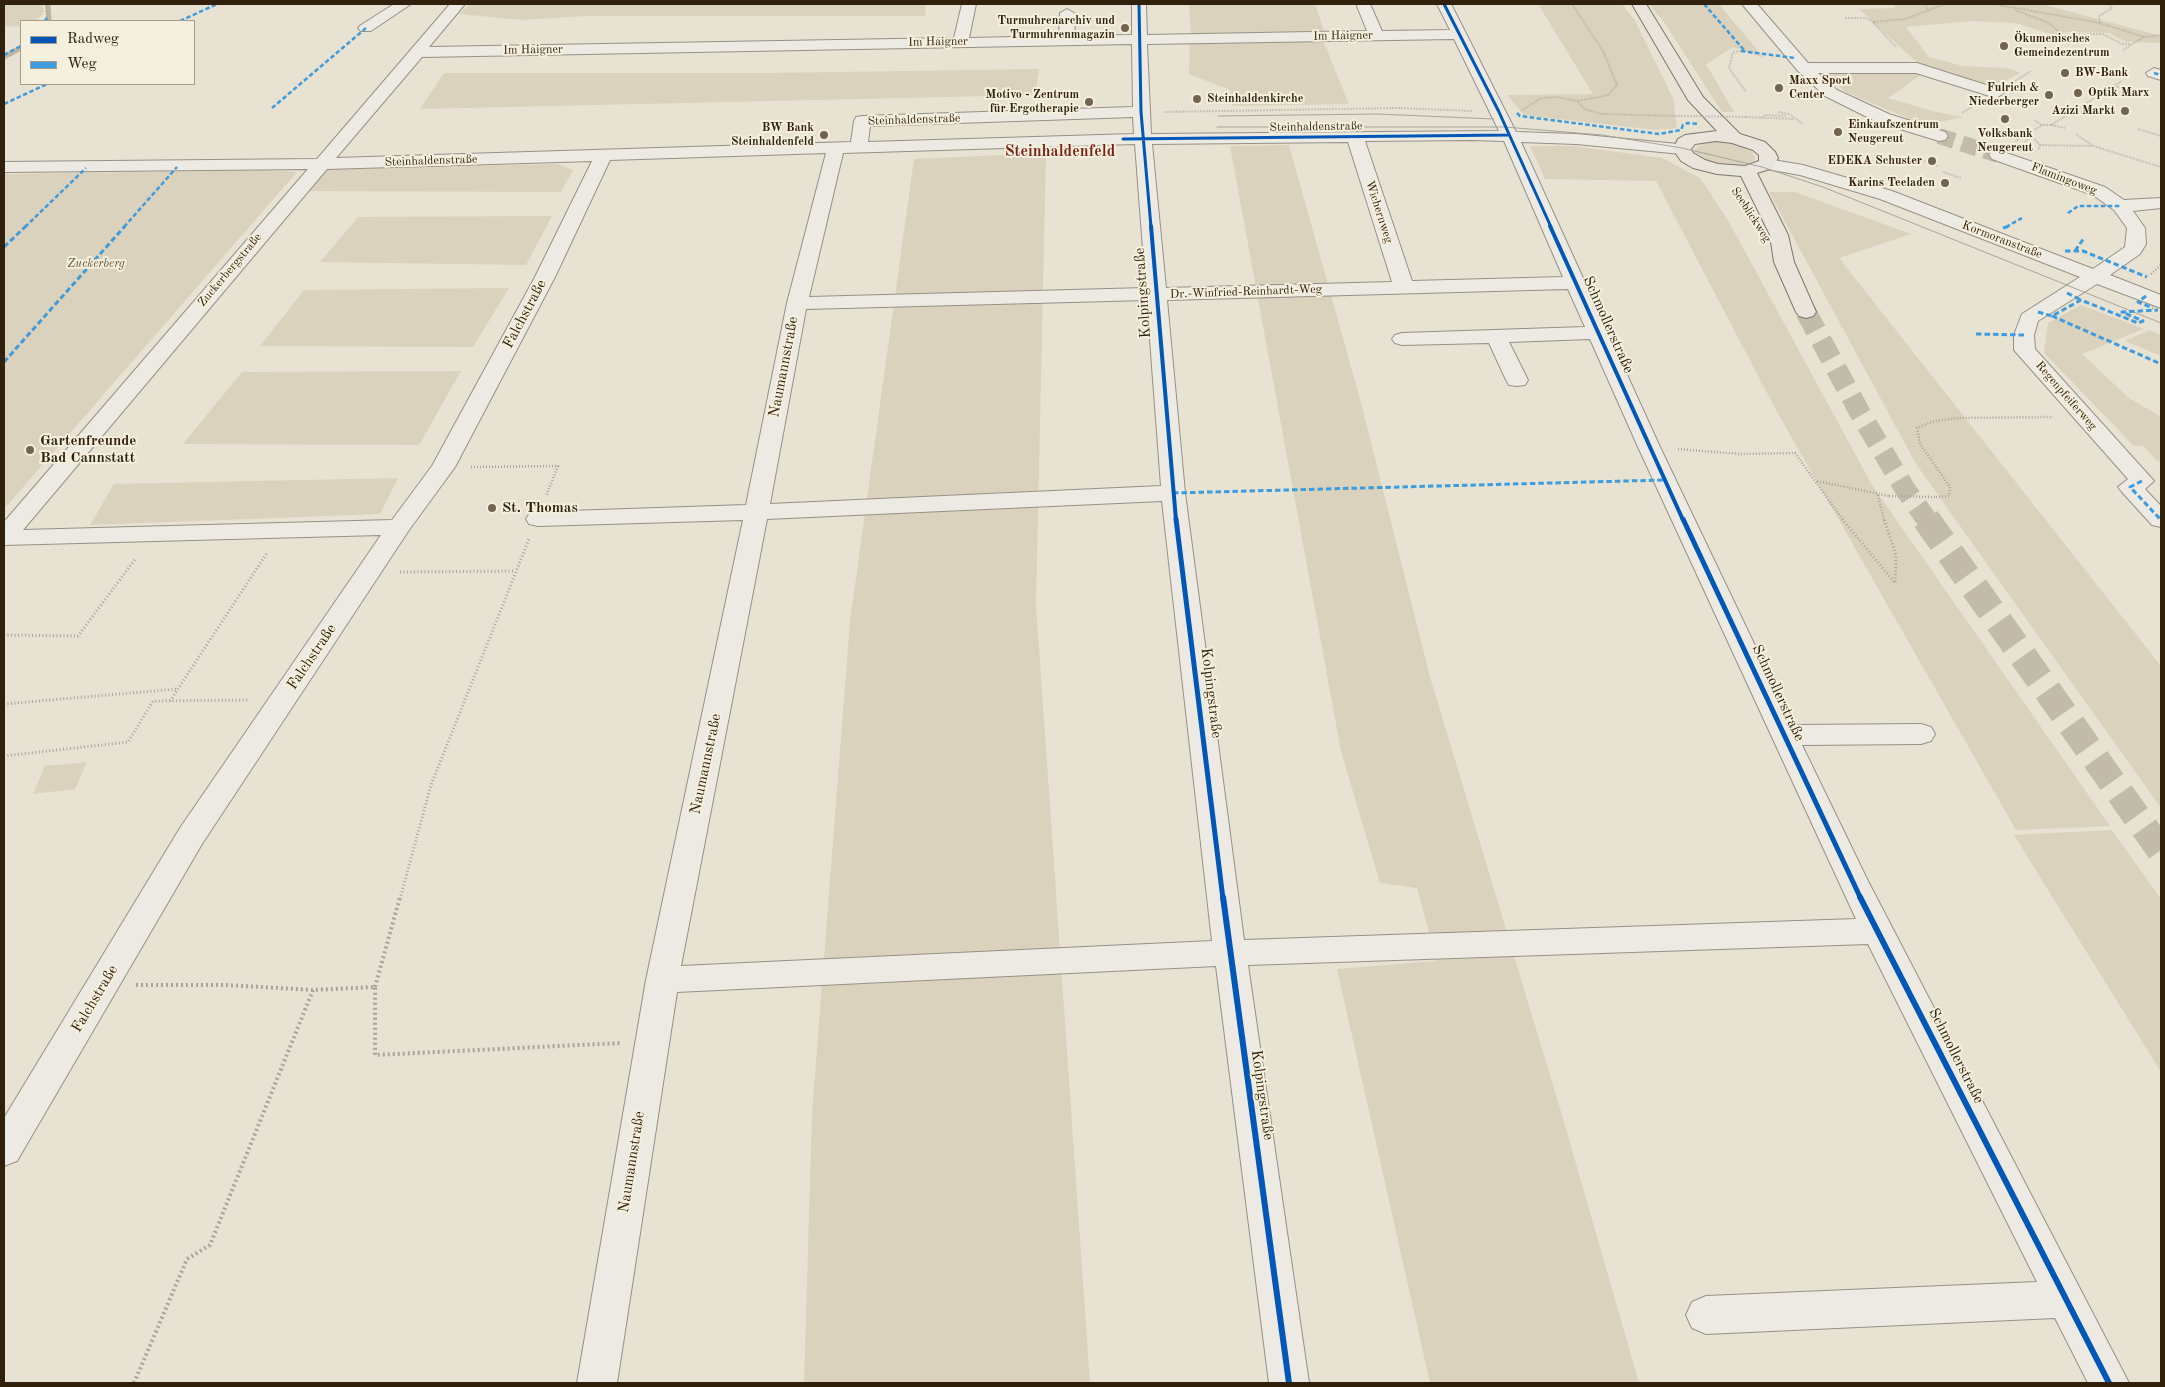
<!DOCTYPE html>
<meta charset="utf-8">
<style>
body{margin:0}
#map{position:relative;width:2165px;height:1387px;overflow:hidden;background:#e7e2d2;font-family:"Old Standard TT",serif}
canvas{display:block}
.frame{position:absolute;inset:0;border:5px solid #31200c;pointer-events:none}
.legend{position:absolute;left:20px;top:20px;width:175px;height:65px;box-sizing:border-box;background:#f5efdd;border:1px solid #a79c89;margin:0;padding:6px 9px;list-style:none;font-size:15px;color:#31200c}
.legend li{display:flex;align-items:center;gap:10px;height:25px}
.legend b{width:25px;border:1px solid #a79c89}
</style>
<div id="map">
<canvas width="2165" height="1387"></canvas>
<div class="frame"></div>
<ul class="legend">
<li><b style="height:6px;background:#0057b8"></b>Radweg</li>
<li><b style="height:6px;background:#3e9bde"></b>Weg</li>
</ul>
</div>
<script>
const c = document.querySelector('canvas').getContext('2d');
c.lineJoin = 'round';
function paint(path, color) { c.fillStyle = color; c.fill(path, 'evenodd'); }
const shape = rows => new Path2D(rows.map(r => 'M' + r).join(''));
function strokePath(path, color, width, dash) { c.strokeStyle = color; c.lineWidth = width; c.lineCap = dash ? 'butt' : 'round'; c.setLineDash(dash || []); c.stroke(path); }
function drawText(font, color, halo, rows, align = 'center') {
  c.font = font + ' "Old Standard TT",serif'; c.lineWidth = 4; c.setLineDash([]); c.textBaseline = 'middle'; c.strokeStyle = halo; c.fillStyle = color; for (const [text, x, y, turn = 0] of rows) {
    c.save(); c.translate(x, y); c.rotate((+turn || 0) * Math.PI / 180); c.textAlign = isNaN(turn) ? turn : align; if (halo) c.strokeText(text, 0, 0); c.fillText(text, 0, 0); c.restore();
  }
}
paint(shape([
 [4,4,42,4,44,12,36,21,21,21,21,27,4,26],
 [470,4,959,4,926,5,925,16,586,16,522,20,459,14],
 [1189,4,1315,4,1325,33,1191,35],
 [1538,4,1622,4,1635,21,1673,98,1677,128,1656,130,1524,115,1507,95,1593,94],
 [1649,4,1719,4,1764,58,1733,47,1706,64,1734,112,1722,112,1664,22],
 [1893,4,2042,4,2161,36,2161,43,2126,42,2109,33,2071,32,2050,34,2016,23,1971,21,1906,27,1929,57,1963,66,2007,68,2020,73,1996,86,1922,67,1859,9,1896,8],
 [1322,38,1349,104,1232,106,1230,90,1189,74,1190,41],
 [1039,69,1035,95,420,109,444,73,770,73],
 [1823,74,1922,74,1888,98,1936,112,1964,117,1924,125,1846,92],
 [1710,141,1739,145,1752,152,1755,159,1752,162,1739,166,1720,165,1703,160,1695,152,1695,149,1702,143],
 [1289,145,1360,399,1430,677,1562,1115,1639,1383,1430,1383,1337,969,1437,961,1417,888,1380,883,1341,751,1230,146],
 [1530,146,1573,146,1662,158,1700,178,1729,222,1872,485,2110,826,2016,830,1776,410,1656,181,1545,179],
 [1046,153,1036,604,1090,1383,804,1383,812,1113,850,621,914,159],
 [558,164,573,170,561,192,307,191,327,169],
 [267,170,297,172,4,509,4,174],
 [1769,192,1795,192,1911,234,1839,258,2161,666,2161,808,1916,464],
 [552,216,526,265,320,262,358,217],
 [509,288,473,347,260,346,304,290],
 [2081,305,2144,329,2082,354,2129,398,2161,417,2161,461,2157,461,2143,446,2134,446,2044,353,2048,323],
 [2149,330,2161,335,2161,356,2125,341],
 [461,371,419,445,183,444,242,372],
 [398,478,380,514,90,525,114,484],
 [87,762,75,789,33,794,45,766],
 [2112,830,2161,899,2161,1072,2014,835]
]), '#dad2bc');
strokePath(shape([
 [48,4,49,21],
 [4,57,21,48]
]), '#bfb69f', 5);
strokePath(shape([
 [1939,136,1998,155]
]), '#c3bbaa', 16, [16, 8]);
strokePath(shape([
 [1806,312,1860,413,1905,489,1927,520]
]), '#c3bbaa', 21, [21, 11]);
strokePath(shape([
 [1926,519,2161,851]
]), '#c3bbaa', 28, [28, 14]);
const minor = shape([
 [394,4,411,4,371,31,361,31,358,28,361,25,394,4],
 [450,4,465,4,429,47,954,38,962,4,976,4,969,38,1059,36,1060,13,1067,9,1074,13,1075,36,1132,35,1132,4,1146,4,1147,35,1367,31,1357,6,1358,4,1370,4,1382,31,1450,30,1437,4,1451,4,1516,132,1576,134,1688,145,1691,149,1688,153,1682,154,1576,144,1521,142,1660,447,1793,725,1921,724,1931,727,1935,734,1931,741,1921,744,1802,745,1868,881,2129,1383,2088,1383,2055,1318,1706,1334,1692,1328,1686,1315,1692,1302,1706,1296,2037,1282,1868,944,1248,965,1309,1383,1269,1383,1216,966,677,992,617,1383,577,1383,646,980,743,520,538,526,529,524,526,519,529,514,538,512,746,505,787,303,826,153,610,160,555,277,455,467,409,530,202,844,17,1161,4,1166,4,1118,180,828,381,535,4,545,4,522,308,169,4,172,4,162,317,159,450,4],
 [1454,39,1499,131,1151,134,1147,44,1454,39],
 [1132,44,1133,107,862,116,856,117,854,121,851,142,336,158,422,57,1132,44],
 [1133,117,1134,134,868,142,870,126,1133,117],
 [1471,140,1504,141,1563,277,1412,281,1365,141,1471,140],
 [1348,142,1392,282,1166,288,1152,144,1348,142],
 [1135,144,1146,288,809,297,843,153,1135,144],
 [592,161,535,277,432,466,392,520,23,530,327,169,592,161],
 [1568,289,1585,327,1402,333,1395,335,1392,339,1395,343,1402,345,1489,343,1506,380,1509,385,1517,386,1525,385,1528,380,1509,342,1590,339,1638,447,1856,919,1244,940,1185,493,1167,300,1568,289],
 [1147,300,1161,486,770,504,806,309,1147,300],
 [1162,501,1212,941,681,966,767,519,1162,501],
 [1742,4,1757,4,1808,63,1917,63,2002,90,2004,93,1996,98,1916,73,1818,73,1837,90,1889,114,1945,132,1948,136,1945,140,1939,141,1877,122,1825,96,1798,71,1742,4],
 [2154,68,2161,70,2161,80,2148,76,2146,73,2154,68],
 [1998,150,2105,187,2124,200,2161,198,2161,208,2133,211,2145,228,2146,244,2140,254,2110,275,2161,295,2161,308,2097,284,2038,321,2034,335,2035,349,2154,481,2145,489,2161,506,2161,527,2152,525,2122,492,2118,487,2128,479,2014,350,2014,335,2022,314,2080,277,1880,199,1800,175,1761,168,1758,164,1761,160,1767,159,1803,165,1892,191,2093,269,2125,247,2127,228,2114,210,2093,195,1992,159,1989,155,1992,151,1998,150]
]);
const major = shape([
 [1632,4,1646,4,1703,97,1740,134,1765,142,1775,152,1778,158,1773,168,1757,173,1788,235,1794,262,1816,312,1813,316,1806,318,1799,316,1796,312,1774,262,1770,235,1741,176,1717,174,1693,168,1681,161,1673,149,1678,139,1685,135,1717,131,1688,100,1632,4],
 [1716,141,1732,143,1753,150,1759,155,1759,161,1745,166,1718,164,1705,160,1693,153,1691,149,1695,144,1716,141]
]);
strokePath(minor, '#969186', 2);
strokePath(major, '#7c776c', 2);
strokePath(shape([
 [46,4,47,18],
 [1925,4,1928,10],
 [1993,4,2100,23,2144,37],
 [2015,10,2049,23,2072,43],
 [1845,18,1866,18,1873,22,1905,19,1945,4],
 [1873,22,1896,47],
 [2100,23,2099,16,2112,8,2109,4],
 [2063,35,2103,34,2122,44,2130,44],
 [2123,50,2144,37,2161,35],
 [1741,51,1733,52,1729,68,1746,92],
 [2014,82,2031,71],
 [2114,86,2135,92],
 [1795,97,1793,95,1800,101],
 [1577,101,1585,109,1601,114,1678,116],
 [2075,110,2096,116],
 [1521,111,1541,98,1557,97,1576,101,1594,98,1608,95,1617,85,1603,51,1572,4],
 [1164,112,1398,108,1473,111],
 [1778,112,1789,114,1803,124],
 [1962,113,1972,107],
 [1746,117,1793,119],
 [1761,118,1766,115,1786,116],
 [2034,120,2042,125],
 [2051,125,2065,128],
 [2138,129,2161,136],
 [2029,133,2040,145],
 [2076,134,2093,146,2161,167],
 [2016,141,2042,125,2051,125,2122,81],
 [2024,142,2030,138,2026,134],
 [2039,149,2040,145,2093,146],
 [1906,161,1912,157,1938,166],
 [1943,172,1961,178]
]), '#a8a49c', 2, [0.5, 1]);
strokePath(shape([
 [2151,274,2161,265],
 [1678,449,1741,454,1795,453,1843,520],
 [471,467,558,466,546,496],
 [1817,481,1889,496],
 [1878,495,1884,520],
 [1936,497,1949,496,1950,487,1920,444,1917,428,1934,421,1958,418,2053,417]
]), '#a8a49c', 2.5, [1, 2]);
strokePath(shape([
 [1842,519,1895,583,1896,555,1884,519],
 [400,572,514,571],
 [4,635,78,636,136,558],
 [170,701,267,553],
 [4,704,177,689],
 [4,756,128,742,153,701,249,700],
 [400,899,431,785,529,539]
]), '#a8a49c', 3, [1, 2.5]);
strokePath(shape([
 [136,985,226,985,313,990,375,987,375,1055,621,1043],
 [375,987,400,897],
 [134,1383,187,1259,210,1245,313,990]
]), '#a8a49c', 4, [2, 3]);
paint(minor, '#eceae2');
paint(major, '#e9e5dd');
strokePath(shape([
 [1218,116,1377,114,1494,119],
 [1217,127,1505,127,1602,135,1682,148,1762,167,1823,187,2161,323]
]), '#a8a49c', 1);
strokePath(shape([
 [1678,116,1746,117],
 [2007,146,2027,147]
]), '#a8a49c', 2, [0.5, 1]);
strokePath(shape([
 [1889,496,1936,497]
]), '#a8a49c', 2.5, [1, 2]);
strokePath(shape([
 [1704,4,1744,50],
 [45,21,47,18],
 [180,21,217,4],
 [1741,51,1795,58],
 [4,55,21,46],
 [2154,73,2161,75],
 [4,104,47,84],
 [272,108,366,28],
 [1517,113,1520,116,1659,134,1681,130,1683,125,1688,123,1699,124],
 [2068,213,2078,206,2120,206],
 [25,227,86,168],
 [124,227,177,167],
 [2006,227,2022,218]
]), '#3e9bde', 2.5, [4.5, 2.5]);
strokePath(shape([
 [2003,228,2011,226],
 [4,247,26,226],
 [2065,251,2083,251,2147,277],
 [2075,251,2084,238],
 [2067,293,2081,300],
 [2146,296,2138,302,2153,308],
 [2038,312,2052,316,2081,300,2138,323,2143,321,2122,312,2158,310],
 [2052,316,2161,364],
 [1976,334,2024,335],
 [4,362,125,226],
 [2142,481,2130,487,2161,520],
 [1173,493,1664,480]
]), '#3e9bde', 3, [5.5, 3]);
strokePath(shape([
 [1139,4,1141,112,1151,227],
 [1444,4,1499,112,1551,227],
 [1123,139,1508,135]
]), '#0057b8', 3);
strokePath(shape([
 [1151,226,1176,520],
 [1550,226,1683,520]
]), '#0057b8', 4);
strokePath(shape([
 [1176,519,1223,899],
 [1683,519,1861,899]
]), '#0057b8', 5);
strokePath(shape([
 [1223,897,1289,1383],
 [1860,897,2109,1383]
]), '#0057b8', 6);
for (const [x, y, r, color] of [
 [1125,28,5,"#716451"],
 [2004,46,5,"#716451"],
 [2065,73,5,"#716451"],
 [1779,88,5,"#716451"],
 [2078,93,5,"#716451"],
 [2049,95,5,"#716451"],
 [1197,99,5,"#716451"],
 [1089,102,5,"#716451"],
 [2125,111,5,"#716451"],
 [2005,119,5,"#716451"],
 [1838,132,5,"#716451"],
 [824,135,5,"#716451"],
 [1932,161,5,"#716451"],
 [1945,183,5,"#716451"],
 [30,450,5,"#716451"],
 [492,508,5,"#716451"]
]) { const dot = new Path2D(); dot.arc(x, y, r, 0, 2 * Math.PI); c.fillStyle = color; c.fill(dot); strokePath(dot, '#f5efdd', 2); }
drawText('bold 12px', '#31200c', '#f5efdd', [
 ["Turmuhrenarchiv und",1115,21],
 ["Turmuhrenmagazin",1115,35],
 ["Ökumenisches",2014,39,"left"],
 ["Gemeindezentrum",2014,53,"left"],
 ["BW-Bank",2075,73,"left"],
 ["Maxx Sport",1789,81,"left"],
 ["Center",1789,95,"left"],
 ["Fulrich &",2039,88],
 ["Niederberger",2039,102],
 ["Optik Marx",2088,93,"left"],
 ["Motivo - Zentrum",1079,95],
 ["für Ergotherapie",1079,109],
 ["Steinhaldenkirche",1207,99,"left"],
 ["Azizi Markt",2115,111],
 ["Einkaufszentrum",1848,125,"left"],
 ["Neugereut",1848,139,"left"],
 ["BW Bank",814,128],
 ["Steinhaldenfeld",814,142],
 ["Volksbank",2005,134,"center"],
 ["Neugereut",2005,148,"center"],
 ["EDEKA Schuster",1922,161],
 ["Karins Teeladen",1935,183]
], 'right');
drawText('12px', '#31200c', '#f5efdd', [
 ["Im Haigner",1343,36,-1],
 ["Im Haigner",938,42,-1],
 ["Im Haigner",533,50,-1],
 ["Steinhaldenstraße",914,120,-2],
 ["Steinhaldenstraße",1316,127,-1],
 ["Steinhaldenstraße",431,161,-2],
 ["Flamingoweg",2064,179,21],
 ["Wichernweg",1379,212,72],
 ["Seeblickweg",1751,215,57],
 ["Kormoranstraße",2002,240,21],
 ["Zuckerbergstraße",230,270,-50],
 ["Dr.-Winfried-Reinhardt-Weg",1246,292,-2],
 ["Regenpfeiferweg",2066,396,49]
]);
drawText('italic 12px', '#60513b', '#f5efdd', [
 ["Zuckerberg",96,264]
]);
drawText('15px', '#31200c', '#f5efdd', [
 ["Kolpingstraße",1143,293,-94],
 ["Falchstraße",525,314,-62],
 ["Schmollerstraße",1608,325,66],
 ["Naumannstraße",784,367,-79],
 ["Falchstraße",312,657,-56],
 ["Kolpingstraße",1211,693,83],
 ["Schmollerstraße",1778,693,65],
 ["Naumannstraße",706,764,-78],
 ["Falchstraße",95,999,-59],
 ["Schmollerstraße",1956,1056,63],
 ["Kolpingstraße",1262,1095,82],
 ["Naumannstraße",632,1162,-81]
]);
drawText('bold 15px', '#31200c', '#f5efdd', [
 ["Gartenfreunde",40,441],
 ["Bad Cannstatt",40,458],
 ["St. Thomas",502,508]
], 'left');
drawText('bold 16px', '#7a1f14', '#f5efdd', [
 ["Steinhaldenfeld",1060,152]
]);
</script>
